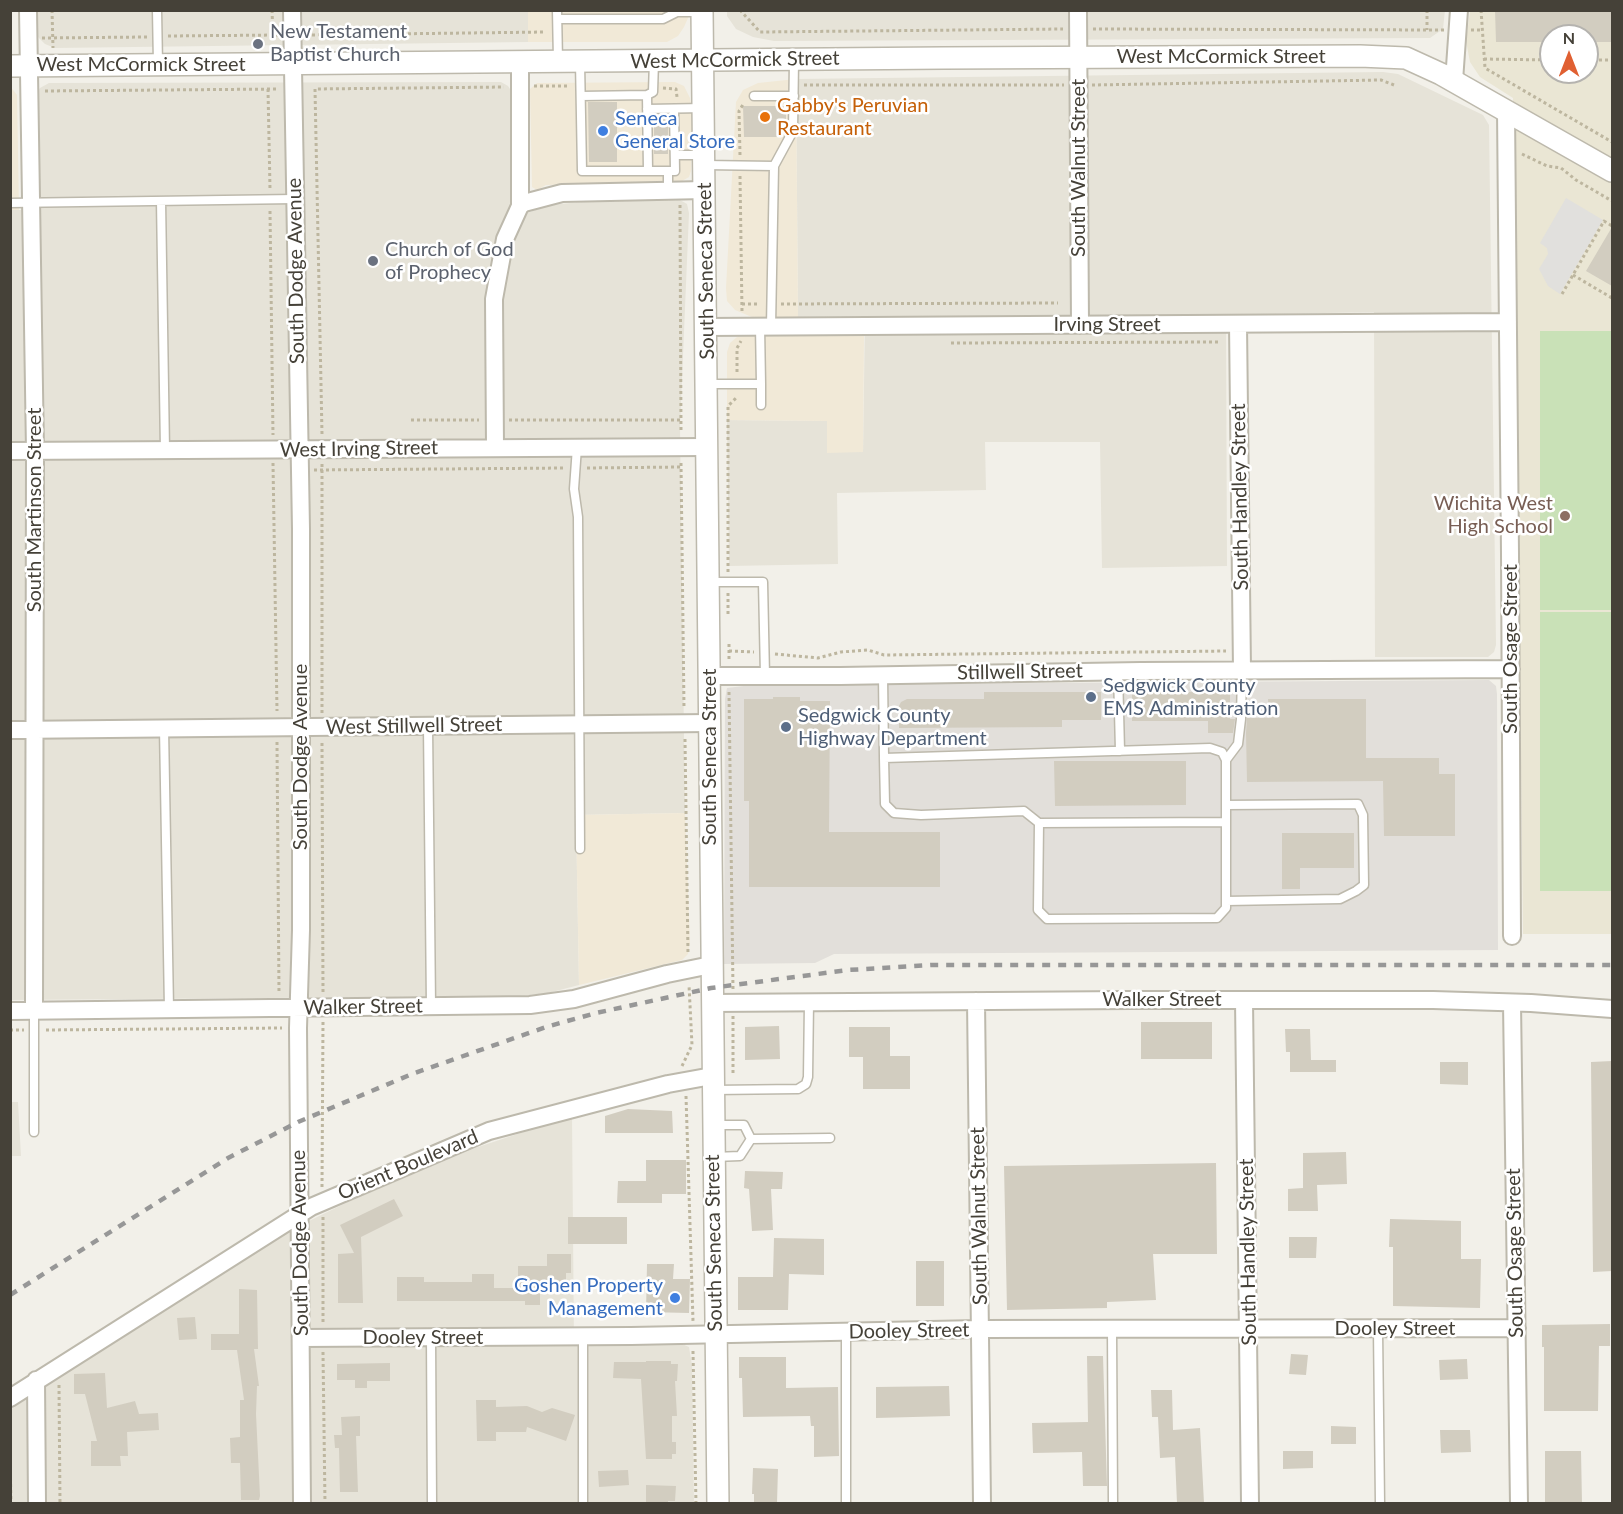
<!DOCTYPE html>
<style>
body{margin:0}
#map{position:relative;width:1623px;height:1514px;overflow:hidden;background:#f2f0e9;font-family:Lato,sans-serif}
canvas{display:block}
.frame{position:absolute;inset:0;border:12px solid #454138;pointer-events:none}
.north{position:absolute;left:1539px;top:24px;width:60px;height:60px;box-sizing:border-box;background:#fff;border:2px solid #b5b3af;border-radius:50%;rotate:0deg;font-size:16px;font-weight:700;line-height:24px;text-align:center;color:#454138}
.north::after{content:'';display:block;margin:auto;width:21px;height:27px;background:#e06032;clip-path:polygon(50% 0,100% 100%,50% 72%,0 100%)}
</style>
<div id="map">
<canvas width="1623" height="1514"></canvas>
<div class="frame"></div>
<div class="north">N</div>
</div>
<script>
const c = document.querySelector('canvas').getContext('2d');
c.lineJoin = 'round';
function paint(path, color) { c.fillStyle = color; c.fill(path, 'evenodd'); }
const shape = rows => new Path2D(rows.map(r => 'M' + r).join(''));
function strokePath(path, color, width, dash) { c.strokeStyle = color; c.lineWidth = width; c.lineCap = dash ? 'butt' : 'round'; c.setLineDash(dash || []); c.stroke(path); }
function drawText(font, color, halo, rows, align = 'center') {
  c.font = font + ' Lato,sans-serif'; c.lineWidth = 5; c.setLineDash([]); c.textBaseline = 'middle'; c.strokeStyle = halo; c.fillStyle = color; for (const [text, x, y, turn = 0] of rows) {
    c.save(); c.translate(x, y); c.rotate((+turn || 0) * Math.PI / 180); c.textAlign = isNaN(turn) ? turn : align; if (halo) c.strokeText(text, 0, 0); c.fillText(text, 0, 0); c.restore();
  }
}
paint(shape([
 [1445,10,1443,29,1430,38,774,41,753,37,736,29,727,16,727,11],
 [36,11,528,11,528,42,55,48,45,44,38,37],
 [1383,72,1398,74,1483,115,1489,125,1496,645,1494,652,1488,657,1375,657,1374,312,1226,315,1227,566,1102,568,1100,442,985,442,986,490,837,493,838,564,729,566,727,420,827,421,863,452,865,316,798,317,796,79],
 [501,82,508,86,512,92,511,198,530,212,549,205,582,202,680,200,687,204,689,213,680,427,685,813,576,815,579,985,548,993,519,996,11,1000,10,210,39,210,35,95,40,88,49,83],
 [10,1102,18,1102,21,1156,11,1156],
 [572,1116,574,1345,682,1344,689,1347,692,1365,694,1503,11,1504,11,1409,274,1238,350,1201,475,1148]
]), '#e6e3d8');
paint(shape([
 [688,10,688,18,684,27,678,36,667,42,528,42,528,11],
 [796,79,798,317,752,317,735,310,727,301,726,288,736,102,743,90,758,83],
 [675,82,684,86,690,98,693,114,691,171,689,177,682,181,546,185,537,190,532,187,530,89,537,83],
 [10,86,17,95,19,210,11,210],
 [748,335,864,335,863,452,827,453,827,421,727,420,727,352,730,343,737,337],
 [685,813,690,943,688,954,682,960,579,985,576,815]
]), '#f1e9d7');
paint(shape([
 [1489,680,1496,686,1497,694,1498,950,834,954,815,963,724,964,725,699,727,688,752,685]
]), '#e2dfda');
paint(shape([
 [1470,11,1612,11,1612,934,1523,934,1513,98,1480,77,1470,62,1466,41],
 [1551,36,1587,36,1587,72,1551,72]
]), '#eae6d4');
paint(shape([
 [1540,331,1612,331,1612,610,1540,610],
 [1540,612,1612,612,1612,891,1540,891]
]), '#c9e1b7');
paint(shape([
 [1566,198,1603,220,1560,294,1548,286,1539,269,1548,254,1547,248,1540,243]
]), '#e1e0dd');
paint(shape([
 [1495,10,1612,10,1612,42,1587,42,1587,36,1551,36,1551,42,1496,42],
 [588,102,617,102,617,162,589,162],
 [743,106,786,106,786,127,777,128,778,137,744,137],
 [654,115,668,115,668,154,654,154],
 [1612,227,1612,286,1586,271],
 [984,692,1101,692,1101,720,1062,720,1062,727,899,728,899,706,901,702,907,699,984,699],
 [1132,692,1230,692,1230,719,1235,719,1233,733,1208,733,1208,721,1132,721],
 [773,697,800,697,800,701,830,701,829,832,940,832,940,887,749,887,749,801,744,801,744,699,773,699],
 [1268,699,1366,699,1366,758,1439,758,1439,774,1455,774,1455,836,1384,836,1383,781,1247,782,1246,733,1247,718,1269,718],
 [1054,761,1186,761,1186,805,1055,806],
 [1282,833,1354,833,1354,868,1300,868,1300,889,1282,889],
 [1141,1022,1212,1022,1212,1059,1141,1059],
 [779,1026,780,1059,745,1060,745,1027],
 [849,1027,890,1027,890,1056,910,1056,910,1089,863,1089,863,1057,849,1057],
 [1285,1029,1310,1029,1311,1060,1336,1060,1336,1072,1290,1072,1290,1052,1286,1052],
 [1612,1061,1612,1271,1593,1272,1591,1062],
 [1440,1062,1468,1062,1468,1085,1440,1084],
 [628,1109,672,1111,673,1133,605,1133,605,1116],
 [1346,1152,1347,1184,1317,1185,1318,1211,1288,1211,1288,1189,1303,1188,1303,1153],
 [646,1160,686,1160,686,1194,662,1194,662,1203,617,1203,618,1181,646,1181],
 [1216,1163,1217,1254,1153,1254,1156,1300,1107,1302,1107,1308,1007,1310,1004,1166],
 [745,1171,783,1172,782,1189,771,1189,773,1230,752,1231,749,1189,744,1188],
 [394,1199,403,1216,361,1237,363,1303,338,1303,338,1254,354,1253,340,1225],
 [568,1217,627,1217,627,1244,568,1244],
 [1390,1219,1461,1221,1461,1259,1481,1259,1480,1308,1393,1306,1393,1247,1389,1247],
 [1289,1237,1317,1237,1316,1258,1289,1258],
 [774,1238,824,1239,824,1275,789,1274,788,1310,738,1310,738,1277,773,1277],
 [547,1254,571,1254,571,1273,566,1273,566,1285,540,1285,540,1305,525,1305,525,1301,397,1301,397,1277,424,1277,424,1282,472,1282,472,1274,494,1274,494,1288,518,1288,518,1266,547,1266],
 [916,1261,944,1261,944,1306,916,1306],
 [647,1264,674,1264,673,1279,690,1279,689,1313,646,1312],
 [239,1289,257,1290,258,1349,254,1349,259,1386,257,1386,256,1414,260,1496,259,1500,241,1500,240,1463,231,1463,230,1438,240,1437,240,1400,244,1400,237,1350,211,1350,211,1334,239,1334],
 [195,1317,197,1339,179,1340,177,1318],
 [1610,1324,1610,1346,1599,1346,1598,1411,1544,1411,1544,1347,1542,1347,1542,1325],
 [1291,1354,1308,1355,1306,1375,1289,1374],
 [1087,1356,1103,1356,1107,1486,1083,1486,1082,1452,1033,1453,1032,1423,1088,1422],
 [739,1357,786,1357,786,1388,838,1387,839,1456,814,1457,814,1426,811,1426,810,1416,743,1417,742,1378,739,1378],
 [1467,1359,1468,1379,1440,1380,1439,1360],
 [646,1361,671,1361,671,1364,678,1364,677,1381,675,1381,677,1416,672,1416,672,1442,676,1442,676,1454,672,1454,672,1459,646,1459,641,1379,613,1378,614,1362,646,1362],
 [390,1363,390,1381,367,1381,367,1388,355,1388,355,1380,337,1380,337,1364],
 [105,1373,107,1408,135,1401,139,1414,158,1413,159,1430,127,1432,128,1456,120,1456,121,1466,91,1466,91,1441,97,1441,85,1394,74,1394,74,1374],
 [949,1386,950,1416,876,1418,876,1387],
 [1151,1390,1172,1390,1173,1430,1200,1428,1204,1503,1177,1503,1175,1457,1160,1458,1158,1417,1152,1417],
 [476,1400,496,1400,496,1407,527,1406,542,1412,552,1408,575,1415,566,1441,527,1427,526,1432,496,1432,496,1441,477,1441],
 [360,1416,360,1436,356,1436,358,1492,340,1492,339,1448,335,1448,334,1435,342,1435,341,1417],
 [1331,1426,1356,1427,1356,1444,1331,1444],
 [1440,1430,1470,1430,1471,1452,1441,1453],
 [1283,1451,1313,1451,1313,1468,1283,1469],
 [1545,1451,1581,1451,1582,1503,1545,1503],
 [753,1468,778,1469,777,1503,754,1503,754,1494,752,1494],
 [628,1470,629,1485,599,1487,598,1471],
 [646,1485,676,1486,675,1501,668,1501,668,1503,646,1503]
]), '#d2cdc0');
const service = shape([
 [157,10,158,64],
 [557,10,558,61],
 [558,19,663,19,677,12,702,12],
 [580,62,582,171,668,171,668,190],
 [647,95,648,171],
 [581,96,647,95,653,92,654,61],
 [754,96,794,96],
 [647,109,704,108],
 [675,155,702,155],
 [705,165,774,166,771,326],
 [774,166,793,131,794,60],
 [668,171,675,171,674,109],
 [161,201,165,450],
 [10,203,295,199],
 [707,384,761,384,760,326],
 [761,384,761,405],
 [577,447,574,489,578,517,580,849],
 [709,582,763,582,765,676],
 [1118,671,1120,751],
 [883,675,884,758,885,804,894,813,921,815,1024,811,1039,823,1038,910,1047,919,1217,918,1226,908,1226,760,1222,752,1210,748,884,758],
 [428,726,431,1006],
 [164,728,169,1009],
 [1226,760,1238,744,1241,719,1242,670],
 [1039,823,1226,822],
 [1226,901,1340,899,1356,891,1364,885,1363,815,1358,804,1226,805],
 [713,1090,798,1089,806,1084,808,1077,809,1002],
 [713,1125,744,1125,751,1139,830,1138],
 [34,1132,34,1010],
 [714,1157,740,1156,751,1139],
 [1112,1329,1113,1504],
 [1378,1329,1380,1504],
 [846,1332,846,1504],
 [431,1337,432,1504],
 [583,1504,583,1336]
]);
const minor = shape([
 [28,10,35,451,34,1010],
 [292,10,301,529,301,930,298,1028,302,1504],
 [1078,10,1080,325],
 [520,62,520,206],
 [1454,81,1459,10],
 [1506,110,1510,554,1512,936],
 [1238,324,1242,670],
 [706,327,1508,322],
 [495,447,494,299,505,239,520,206,524,203,562,193,705,190],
 [10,451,707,447],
 [709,676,840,676,1141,671,1511,669],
 [10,730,710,723],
 [1244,1000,1250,1504],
 [976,1001,982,1504],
 [712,1003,1130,1000,1433,1000,1531,1003,1612,1009],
 [1512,1003,1519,1504],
 [10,1011,530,1005,574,999,667,974,711,965],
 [301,1338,631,1336,980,1329,1517,1328],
 [36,1380,37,1504],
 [10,1398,311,1207,489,1131,668,1084,712,1076]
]);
const tertiary = shape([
 [702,10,718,1504],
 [10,66,944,58,1360,56,1406,58,1441,74,1612,171]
]);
strokePath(service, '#bdb9ac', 11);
strokePath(minor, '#bdb9ac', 20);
strokePath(tertiary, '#bdb9ac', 24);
strokePath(shape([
 [52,10,53,48],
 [272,10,273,35],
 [740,10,760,32,1063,29],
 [1427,10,1427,30],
 [1481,10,1485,68,1612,142],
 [1093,29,1444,30],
 [1471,30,1482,30],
 [306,35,546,32],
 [168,36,279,35],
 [42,38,147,37],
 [1484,59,1551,60],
 [1587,60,1612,60],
 [804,85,1064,85],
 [1092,85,1381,80,1394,85],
 [534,86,570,86],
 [663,88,676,89,677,97],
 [268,89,270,189],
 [45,91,279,89],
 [1522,154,1547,166,1561,168,1576,180,1612,201],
 [740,155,739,111,744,103],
 [740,176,742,311],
 [680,205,681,432],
 [270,211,273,435],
 [1573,275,1612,298],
 [1562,294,1604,221,1612,226],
 [742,304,760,304],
 [781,304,1058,303],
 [951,343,1220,342],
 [737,372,737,348,741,341],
 [411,420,479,420],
 [509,420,681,420],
 [322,434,315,89,504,87],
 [273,463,277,711],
 [681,463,684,708],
 [322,464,322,713],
 [587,468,681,467],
 [314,470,566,468],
 [728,572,728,406,737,397],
 [728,593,728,617],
 [729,644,729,662],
 [729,651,754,652],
 [775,654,818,658,841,652,868,650,884,655,1226,651],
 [729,692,733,989],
 [685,739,688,954],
 [277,742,279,993],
 [322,743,323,992],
 [733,1016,733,1073],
 [10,1030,24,1030],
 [46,1030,282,1028],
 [682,1066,692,1045,689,985],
 [686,1096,693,1321],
 [322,1187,323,1022],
 [323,1217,323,1322],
 [693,1351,696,1504],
 [323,1352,325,1504],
 [59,1385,60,1504],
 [10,1454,11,1504]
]), '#bdb69f', 3, [3, 3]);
strokePath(service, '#fff', 8);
strokePath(minor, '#fff', 16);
strokePath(tertiary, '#fff', 21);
strokePath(shape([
 [10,1295,228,1158,298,1122,412,1074,546,1027,596,1013,711,988,848,970,932,965,1612,965]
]), '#979797', 4.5, [8, 8]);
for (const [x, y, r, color] of [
 [258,44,6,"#6b7280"],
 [765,117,6,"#e8710a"],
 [603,131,6,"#3f7fe0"],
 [373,261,6,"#6b7280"],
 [1565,516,6,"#8d6e63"],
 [1091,697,6,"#5c6f8a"],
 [786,727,6,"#5c6f8a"],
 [675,1298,6,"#3f7fe0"]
]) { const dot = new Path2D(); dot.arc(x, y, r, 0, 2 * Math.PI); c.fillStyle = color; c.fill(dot); strokePath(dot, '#fff', 2); }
drawText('20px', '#5b616d', '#fff', [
 ["New Testament",270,32],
 ["Baptist Church",270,55],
 ["Church of God",385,250],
 ["of Prophecy",385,273]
], 'left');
drawText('20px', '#454138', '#fff', [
 ["West McCormick Street",1221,57],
 ["West McCormick Street",735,60,-1],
 ["West McCormick Street",141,65],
 ["South Walnut Street",1079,168,-90],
 ["South Dodge Avenue",296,271,-91],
 ["South Seneca Street",706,271,-91],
 ["Irving Street",1107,325],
 ["West Irving Street",359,449,-1],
 ["South Handley Street",1240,497,-91],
 ["South Martinson Street",35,510,-90],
 ["South Osage Street",1511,649,-90],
 ["Stillwell Street",1020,672,-1],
 ["West Stillwell Street",414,726,-1],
 ["South Dodge Avenue",301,757,-90],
 ["South Seneca Street",710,757,-90],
 ["Walker Street",1162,1000],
 ["Walker Street",363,1007,-1],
 ["Orient Boulevard",408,1165,-23],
 ["South Walnut Street",979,1216,-91],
 ["South Dodge Avenue",300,1243,-91],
 ["South Seneca Street",714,1243,-91],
 ["South Handley Street",1248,1252,-91],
 ["South Osage Street",1515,1253,-91],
 ["Dooley Street",1395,1329],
 ["Dooley Street",909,1331,-1],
 ["Dooley Street",423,1338]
]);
drawText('20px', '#c56008', '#fff', [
 ["Gabby's Peruvian",777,106],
 ["Restaurant",777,129]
], 'left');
drawText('20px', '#366cbe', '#fff', [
 ["Seneca",615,119],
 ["General Store",615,142],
 ["Goshen Property",663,1286,"right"],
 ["Management",663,1309,"right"]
], 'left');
drawText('20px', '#785e54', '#fff', [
 ["Wichita West",1553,504],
 ["High School",1553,527]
], 'right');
drawText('20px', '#4e5e75', '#fff', [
 ["Sedgwick County",1103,686],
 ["EMS Administration",1103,709],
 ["Sedgwick County",798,716],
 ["Highway Department",798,739]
], 'left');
</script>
